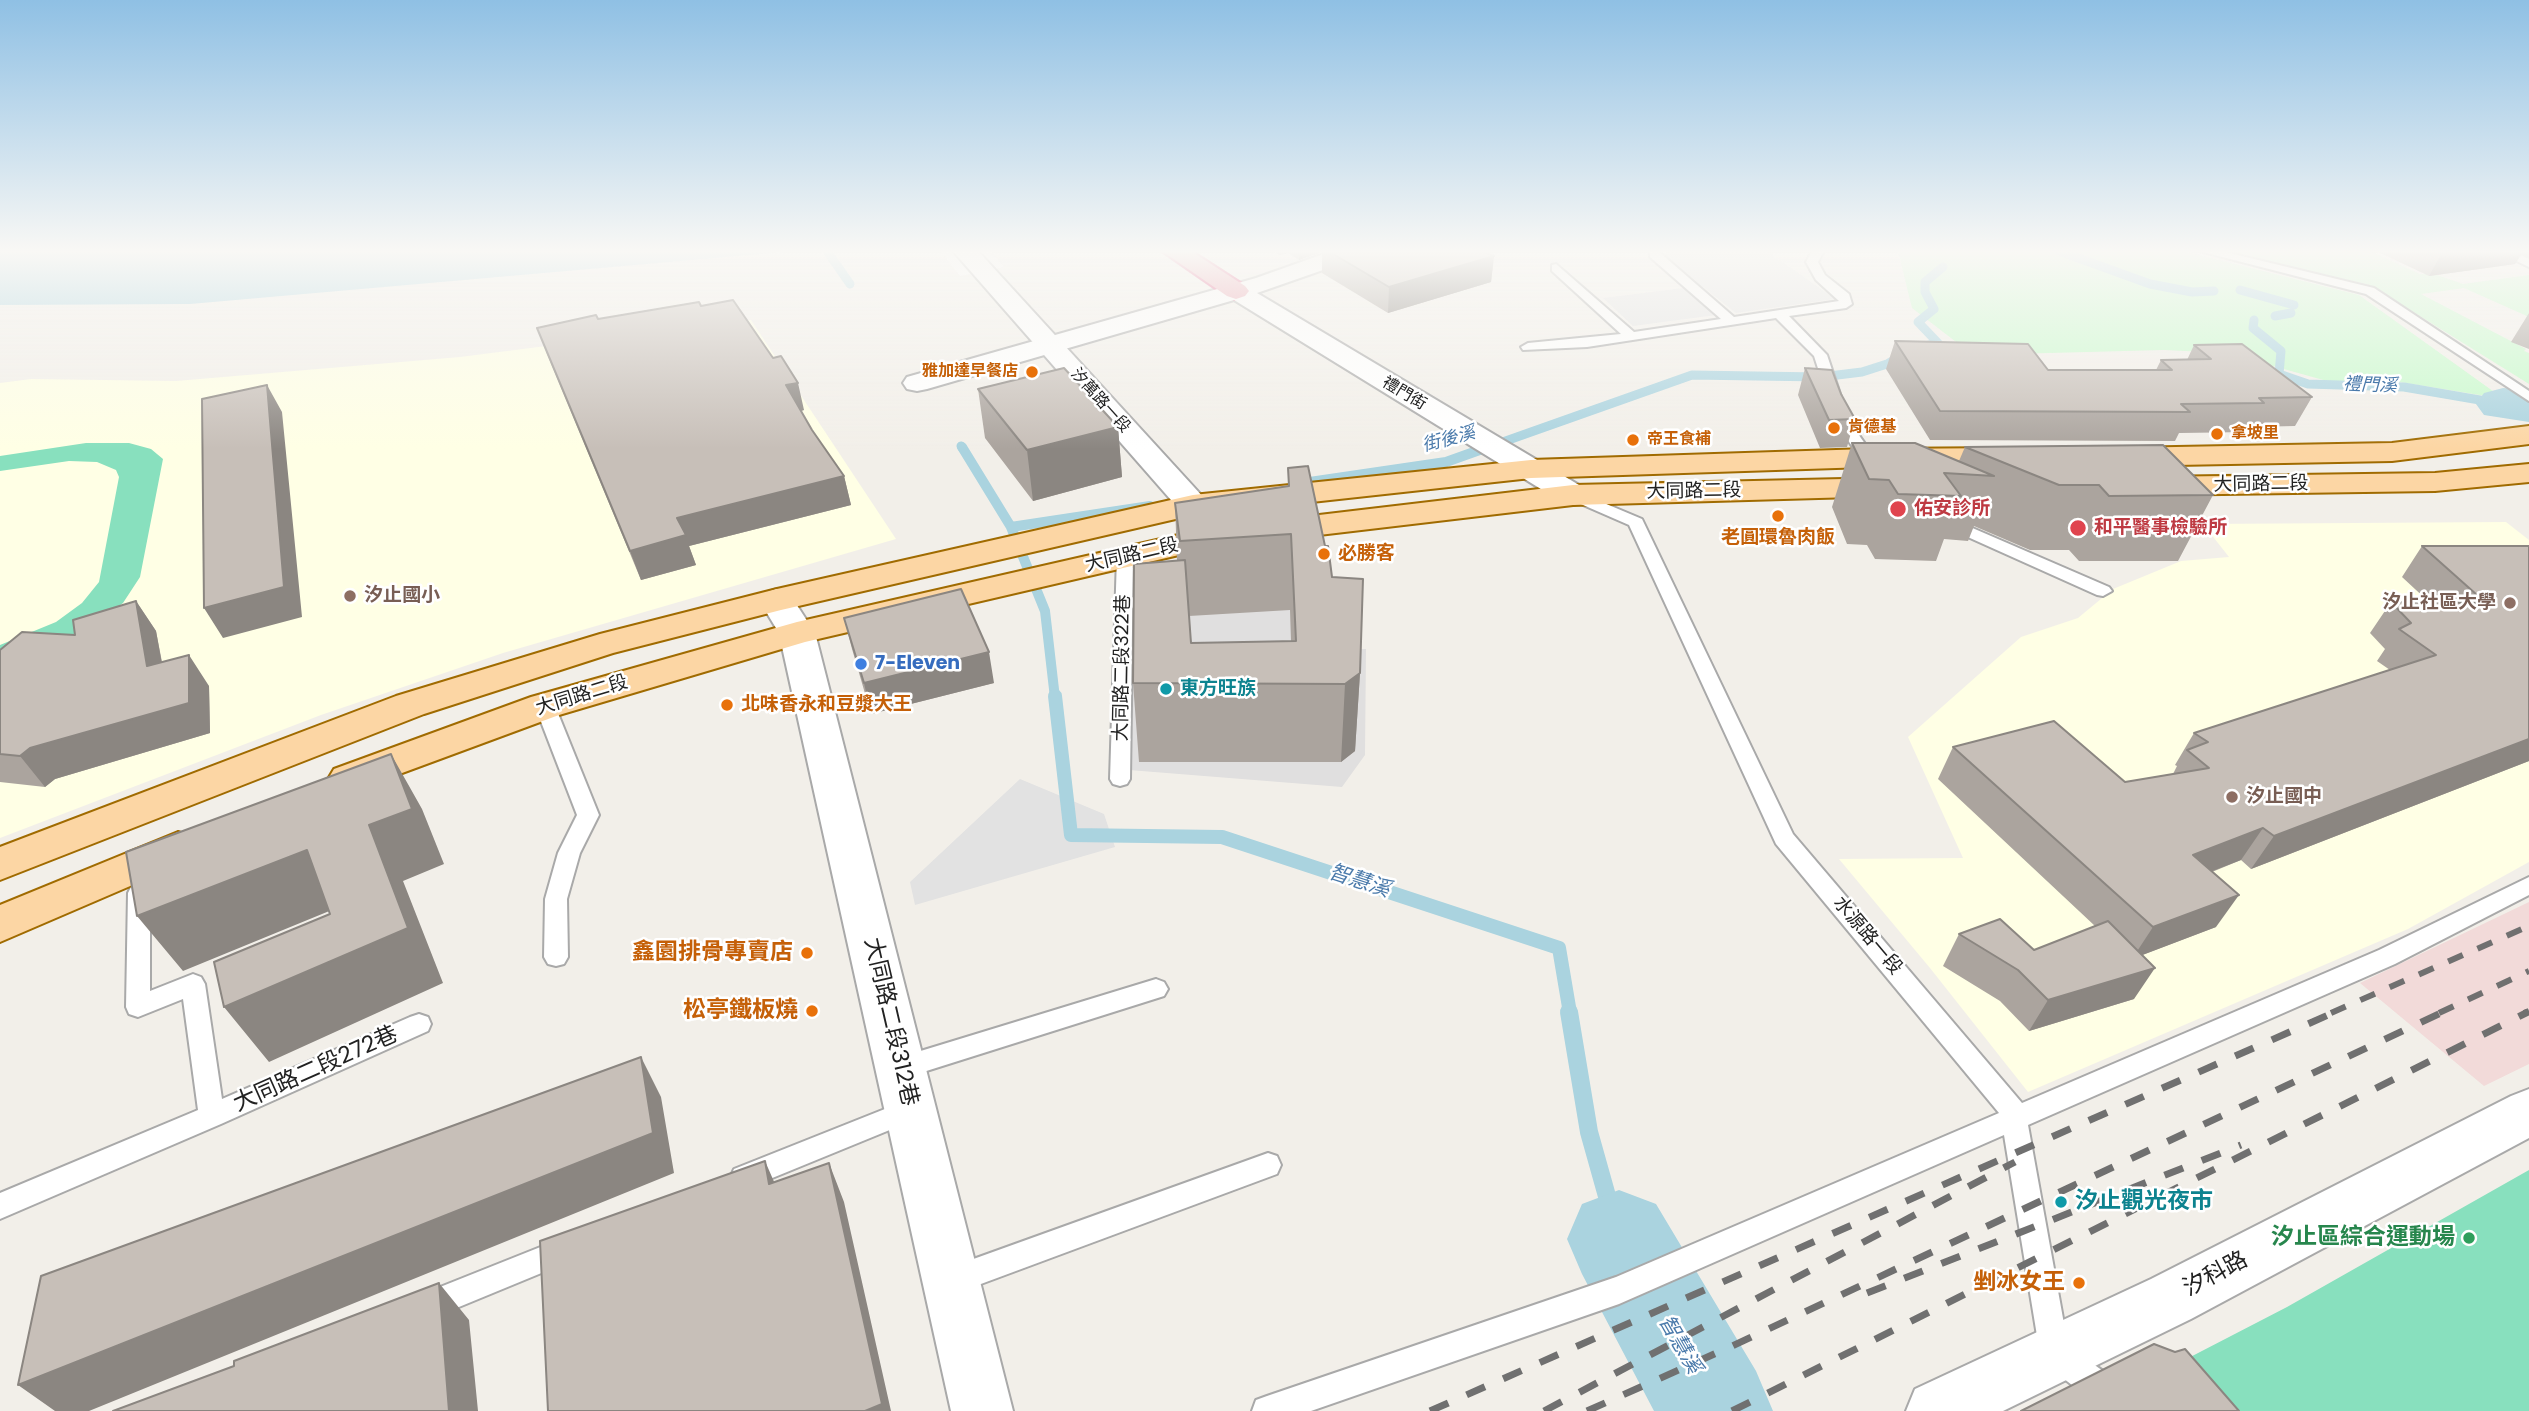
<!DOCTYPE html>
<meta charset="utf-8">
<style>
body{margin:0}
canvas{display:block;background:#f2efe9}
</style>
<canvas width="2529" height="1411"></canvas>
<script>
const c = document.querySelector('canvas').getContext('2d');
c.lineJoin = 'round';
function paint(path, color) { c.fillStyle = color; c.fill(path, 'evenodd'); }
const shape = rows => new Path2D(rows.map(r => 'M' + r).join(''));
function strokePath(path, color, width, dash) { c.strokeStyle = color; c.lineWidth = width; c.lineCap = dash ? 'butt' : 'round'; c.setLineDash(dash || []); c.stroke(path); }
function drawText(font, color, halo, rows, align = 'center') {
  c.font = font + ' Poppins,"Noto Sans TC",sans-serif'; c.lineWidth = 5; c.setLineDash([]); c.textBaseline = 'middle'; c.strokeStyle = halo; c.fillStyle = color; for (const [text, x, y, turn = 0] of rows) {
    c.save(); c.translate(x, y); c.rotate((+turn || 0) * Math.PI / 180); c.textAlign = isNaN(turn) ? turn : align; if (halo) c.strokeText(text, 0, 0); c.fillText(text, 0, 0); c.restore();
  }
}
paint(shape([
 [1312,553,1334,650,1366,649,1365,755,1342,787,1129,770,1136,582]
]), '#e0dfdf');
paint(shape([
 [2529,902,2529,1064,2484,1086,2360,983]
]), '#f2dad9');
paint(shape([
 [751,320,896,539,503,653,321,715,0,838,0,383,31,379,176,381,460,357],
 [2506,522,2529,540,2529,862,2408,929,2028,1092,1930,968,1839,859,1963,858,1908,737,2021,637,2078,618,2113,589,2181,561,2229,557,2203,524]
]), '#ffffe5');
paint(shape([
 [1898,251,2183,251,2359,295,2504,399,2400,382,2327,381,2226,353,2164,350,1973,355,1912,308],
 [2224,251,2370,251,2420,274,2434,274,2463,284,2529,275,2529,317,2464,288,2421,294,2526,349,2524,351,2529,353,2529,384,2370,285]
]), '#c8facc');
paint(shape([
 [86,443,129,443,151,449,163,459,140,577,123,603,94,624,46,649,0,665,0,645,56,622,82,603,99,582,119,477,116,470,97,462,69,461,0,471,0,456],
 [2529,1170,2529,1411,2124,1411,2113,1397,2287,1307]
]), '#88e0be');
paint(shape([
 [1678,251,1767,251,1835,299,1736,313,1660,253],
 [1684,288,1716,315,1633,326,1603,298],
 [1020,779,1104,814,1115,847,915,905,910,882]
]), '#e2e2e2');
paint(shape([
 [0,251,795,251,190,304,0,305]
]), '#aad3df');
paint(shape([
 [941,251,990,251,1004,267,960,276]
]), '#fff');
strokePath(shape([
 [827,251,850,284],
 [2059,251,2150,284,2192,292,2214,291],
 [2240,290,2294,305],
 [2275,316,2291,313],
 [2254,320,2253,328,2281,351,2279,374,2308,384,2404,387,2503,404],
 [1925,346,1938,343,1918,322,1934,309,1925,292,1925,282,1943,267],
 [961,446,963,449],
 [1483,449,1692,375,1821,377,1862,372,1887,364,1902,355]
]), '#aad3df', 9);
strokePath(shape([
 [962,447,1011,527,1045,611,1055,698],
 [1296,484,1446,462,1488,447],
 [1011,527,1150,506]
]), '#aad3df', 10);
strokePath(shape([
 [1055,696,1071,835,1222,837,1559,948,1570,1013]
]), '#aad3df', 14);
strokePath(shape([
 [1569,1012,1589,1132,1619,1239]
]), '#aad3df', 18);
paint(shape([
 [2503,388,2529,390,2529,422,2484,415,2476,404,2484,393,2503,388],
 [1619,1190,1656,1204,1756,1371,1773,1411,1654,1411,1582,1274,1567,1239,1582,1204,1619,1190]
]), '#aad3df');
const service = shape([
 [1650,251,1658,251,1734,317,1839,301,1816,280,1806,262,1812,251,1824,251,1818,262,1825,275,1849,294,1852,304,1846,308,1789,316,1827,355,1849,421,1875,458,1872,461,1862,461,1835,421,1814,356,1776,318,1587,347,1523,350,1521,347,1528,343,1621,334,1552,271,1552,265,1556,264,1634,332,1721,319,1650,257,1650,251],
 [2199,251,2221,251,2374,288,2529,391,2529,401,2366,294,2199,251],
 [2496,251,2512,251,2529,259,2529,267,2496,251],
 [1573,490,1642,519,1793,834,2022,1103,2379,950,2529,877,2529,895,2395,964,2028,1125,2068,1346,2117,1381,2121,1392,2117,1403,2106,1407,2095,1403,2045,1364,2040,1354,2004,1135,1619,1304,1311,1411,1252,1411,1256,1400,1267,1396,1616,1277,1999,1113,1776,844,1629,525,1567,498,1565,495,1573,490],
 [1947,517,2109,587,2112,591,2103,596,2097,595,1941,525,1939,522,1947,517],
 [1125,552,1133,557,1130,779,1127,784,1120,786,1113,784,1110,779,1117,557,1125,552],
 [545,700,552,702,555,706,599,815,580,853,567,899,568,957,564,964,556,966,548,964,544,957,545,899,558,853,577,815,535,706,538,702,545,700],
 [139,885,147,887,150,893,150,991,193,974,201,977,205,984,222,1099,410,1017,419,1014,428,1017,431,1024,428,1031,221,1124,0,1219,0,1193,198,1110,183,999,138,1017,129,1014,126,1007,128,893,131,887,139,885],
 [1156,979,1164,982,1168,989,1164,996,901,1079,892,1076,888,1068,892,1060,901,1057,1156,979],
 [910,1099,919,1102,923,1110,919,1118,743,1190,734,1187,730,1178,734,1169,910,1099],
 [1268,1153,1277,1156,1281,1165,1277,1174,954,1294,944,1290,940,1280,944,1270,954,1266,1268,1153],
 [563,1238,573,1242,577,1251,573,1260,425,1321,415,1317,411,1307,415,1297,563,1238]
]);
const minor = shape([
 [1332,251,1367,251,1363,256,1257,293,1584,488,1589,495,1584,502,1573,505,1562,502,1234,300,927,389,917,391,907,389,903,383,907,377,1256,278,1332,251],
 [777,589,789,593,815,633,1013,1411,951,1411,779,633,759,600,765,593,777,589],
 [2529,1089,2529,1138,2191,1319,2003,1411,1906,1411,1915,1389,2151,1279,2511,1096,2529,1089]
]);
const tertiary = shape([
 [953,251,978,251,1204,498,1226,538,1221,545,1209,548,1197,545,1178,508,953,251]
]);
const primary = shape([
 [2529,426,2529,444,2392,461,2122,466,2111,463,2107,457,2111,451,2122,448,2392,443,2529,426],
 [2012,448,2023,451,2027,457,2023,463,2012,466,1867,467,1531,478,1193,515,781,610,613,653,424,714,0,880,0,847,396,696,600,634,777,589,1193,495,1531,460,1867,449,2012,448],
 [2529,464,2529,482,2435,491,2152,495,2141,493,2136,486,2141,479,2152,477,2435,473,2529,464],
 [1889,478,1900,480,1905,487,1900,494,1889,496,1573,505,1209,548,805,642,559,715,348,793,334,789,328,779,334,769,531,697,797,622,1209,528,1573,485,1889,478],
 [178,832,193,837,200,848,193,859,0,942,0,905,178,832]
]);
const motorway = shape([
 [1162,251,1191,251,1245,286,1249,291,1245,296,1236,299,1227,296,1162,251]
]);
strokePath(service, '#a9a9a9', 4);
strokePath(minor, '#a9a9a9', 4);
strokePath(tertiary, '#a9a9a9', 4);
strokePath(primary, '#a06b00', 4);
strokePath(motorway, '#dc2a67', 4);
paint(service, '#fff');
paint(minor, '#fff');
paint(tertiary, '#fff');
paint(primary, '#fcd6a4');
paint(motorway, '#e892a2');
strokePath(shape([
 [2331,1013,2529,926],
 [2439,1013,2529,971],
 [2524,1013,2529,1011]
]), '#707070', 6, [16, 16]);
strokePath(shape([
 [1867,1293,2241,1145],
 [1430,1411,2335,1012],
 [1544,1411,2015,1162],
 [1587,1411,1730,1347,2443,1012],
 [1732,1411,2528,1012]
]), '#707070', 7, [20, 20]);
paint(shape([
 [1273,251,1483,251,1494,256,1491,282,1388,313,1322,273,1322,252,1299,260,1288,253,1280,255],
 [2376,251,2529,251,2529,258,2522,254,2515,264,2429,276],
 [701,306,804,410,801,411,812,430,844,476,851,505,689,546,696,565,641,580,547,354,537,328],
 [2529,313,2529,349,2511,342],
 [1895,341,2048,370,2156,370,2161,360,2187,360,2194,345,2312,397,2295,426,2251,427,2249,432,2179,433,2175,441,1930,440,1886,369],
 [1805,368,1841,394,1855,419,1847,447,1820,448,1798,395],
 [978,389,1118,427,1122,477,1033,501,985,438],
 [1852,443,1959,461,1965,447,2213,495,2178,561,2079,561,2069,550,2030,550,1974,526,1968,541,1944,539,1936,561,1875,559,1867,545,1847,544,1832,507],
 [1288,468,1332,577,1360,673,1355,751,1341,762,1139,762,1133,683,1177,561,1175,503,1288,486],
 [1290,610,1291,641,1191,643,1189,616],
 [2422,546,2529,546,2529,761,2251,869,2241,860,2212,872,2216,927,2142,955,2134,999,2029,1031,2000,1001,1943,966,1959,934,2034,950,2095,926,1938,779,1953,747,2125,782,2173,774,2177,766,2175,765,2194,733,2390,670,2377,661,2385,649,2370,633,2391,602,2429,602,2402,577],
 [136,601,156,631,162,662,209,686,210,733,55,779,45,787,0,782,0,650,75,635],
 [844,618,994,683,871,714,852,649]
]), '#aba49e');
paint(shape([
 [1280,251,1288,251,1288,253,1280,255],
 [1299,251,1322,251,1299,260],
 [2443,251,2523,251,2515,264,2429,276],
 [1494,256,1491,282,1388,313,1389,287],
 [798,383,804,410,793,413,786,385],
 [267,385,282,412,302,617,223,638,204,608],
 [1118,427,1122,477,1033,501,1027,450],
 [844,476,851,505,689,546,696,565,641,580,630,551,677,518],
 [136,601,156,631,168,697,147,666],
 [989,652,994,683,871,714,864,683],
 [189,655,209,686,210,733,55,779,45,787,20,756,30,748],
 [1360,673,1355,751,1341,762,1345,684],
 [2529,739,2529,761,2251,869,2274,836],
 [391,754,422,809,444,864,403,881,443,983,269,1062,224,1007,408,928,369,825],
 [2263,828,2241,860,2171,887,2193,855],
 [307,850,344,905,183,971,137,916],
 [2239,895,2216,927,2132,959,2153,927],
 [2155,968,2134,999,2029,1031,2048,1000],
 [641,1057,661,1097,674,1173,89,1411,55,1411,18,1385],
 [765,1161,782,1200,769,1184],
 [829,1163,844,1202,891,1411,865,1411],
 [439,1283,469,1320,478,1411,449,1411]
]), '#8b8681');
const building = shape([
 [1328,251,1483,251,1494,256,1389,287,1328,251],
 [733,300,773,358,781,356,798,383,786,385,812,430,844,476,677,518,686,535,630,551,537,328,596,315,598,319,699,302,701,306,733,300],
 [1895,341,2028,344,2048,370,2172,370,2161,360,2211,359,2194,345,2242,344,2312,397,2259,398,2264,403,2181,404,2190,412,1940,411,1895,341],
 [1064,368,1118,427,1027,450,978,389,1064,368],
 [1805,368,1832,370,1841,394,1855,419,1829,420,1805,368],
 [267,385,284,587,204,608,202,399,267,385],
 [1852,443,1915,443,1994,476,1944,473,1961,496,1898,494,1889,480,1869,479,1852,443],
 [2163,445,2213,495,2109,496,2099,485,2059,485,1965,447,2163,445],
 [1308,466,1325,546,1328,546,1332,577,1363,579,1360,673,1345,684,1133,683,1134,564,1185,560,1191,643,1296,641,1291,534,1180,541,1175,503,1289,486,1288,468,1308,466],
 [2422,546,2529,546,2529,739,2274,836,2263,828,2193,855,2239,895,2153,927,1953,747,2054,721,2125,782,2209,768,2187,750,2208,742,2194,733,2436,655,2399,629,2411,623,2391,602,2486,603,2422,546],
 [961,589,989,652,864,683,844,618,961,589],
 [136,601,147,666,189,655,189,703,30,748,20,756,0,754,0,650,22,632,75,635,73,620,136,601],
 [391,754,412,809,369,825,408,928,224,1007,214,962,330,914,307,850,137,916,126,852,391,754],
 [2000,919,2034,950,2108,921,2155,968,2048,1000,2018,970,1959,934,2000,919],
 [641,1057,653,1133,18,1385,41,1276,641,1057],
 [765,1161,769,1184,829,1163,882,1404,865,1411,548,1411,540,1241,765,1161],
 [439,1283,449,1411,113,1411,234,1366,234,1361,439,1283],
 [2154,1344,2175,1352,2185,1349,2239,1411,2021,1411,2154,1344]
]);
paint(building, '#c7bfb8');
strokePath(building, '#8b8681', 2);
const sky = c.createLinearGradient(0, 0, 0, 449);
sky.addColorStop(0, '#8fc0e4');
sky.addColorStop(0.56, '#f9f8f5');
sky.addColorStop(1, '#f9f8f500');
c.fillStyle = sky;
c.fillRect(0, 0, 2529, 449);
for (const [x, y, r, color] of [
 [1032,372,7,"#e8710a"],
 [1834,428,7,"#e8710a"],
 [2217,434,7,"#e8710a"],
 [1633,440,7,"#e8710a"],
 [1898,509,9,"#e0444e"],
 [1778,516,7,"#e8710a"],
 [2078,528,9,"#e0444e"],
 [1324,554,7,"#e8710a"],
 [350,596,7,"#8d6e63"],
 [2510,603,7,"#8d6e63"],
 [861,664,7,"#3f7fe0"],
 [1166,689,7,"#0f9aa8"],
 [727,705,7,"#e8710a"],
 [2232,797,7,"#8d6e63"],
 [807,953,7,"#e8710a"],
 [812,1011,7,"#e8710a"],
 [2061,1202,7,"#0f9aa8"],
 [2469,1238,7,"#2e9e5b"],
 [2079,1283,7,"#e8710a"]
]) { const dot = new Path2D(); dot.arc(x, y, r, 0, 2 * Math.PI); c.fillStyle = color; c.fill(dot); strokePath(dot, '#fff', 2.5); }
drawText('bold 16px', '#c56008', '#fff', [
 ["雅加達早餐店",1018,372,"right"],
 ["肯德基",1848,428],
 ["拿坡里",2231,434],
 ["帝王食補",1647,440]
], 'left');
drawText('16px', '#222', '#fff', [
 ["禮門街",1404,394,31],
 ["汐萬路一段",1100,401,48]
]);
drawText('italic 18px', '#4a7aab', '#fff', [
 ["禮門溪",2370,386,2],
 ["街後溪",1449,440,-15]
]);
drawText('19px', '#222', '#fff', [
 ["大同路二段",2261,485,-1],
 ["大同路二段",1694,492,-1],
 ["大同路二段",1132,556,-13],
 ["大同路二段322巷",1123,668,-89],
 ["大同路二段",582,696,-17],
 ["水源路一段",1867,936,50]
]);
drawText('bold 19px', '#be3a42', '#fff', [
 ["佑安診所",1914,509],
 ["和平醫事檢驗所",2094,528]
], 'left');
drawText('bold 19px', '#c56008', '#fff', [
 ["老圓環魯肉飯",1778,538,"center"],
 ["必勝客",1338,554],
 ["北味香永和豆漿大王",741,705]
], 'left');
drawText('bold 19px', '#785e54', '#fff', [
 ["汐止國小",364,596],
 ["汐止社區大學",2496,603,"right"],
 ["汐止國中",2246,797]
], 'left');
drawText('bold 19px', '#366cbe', '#fff', [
 ["7-Eleven",875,664]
], 'left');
drawText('bold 19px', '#0d838f', '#fff', [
 ["東方旺族",1180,689]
], 'left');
drawText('italic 21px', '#4a7aab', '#fff', [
 ["智慧溪",1359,882,18],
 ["智慧溪",1679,1345,60]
]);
drawText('bold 23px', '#c56008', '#fff', [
 ["鑫園排骨專賣店",793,953],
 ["松亭鐵板燒",798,1011],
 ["剉冰女王",2065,1283]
], 'right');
drawText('23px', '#222', '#fff', [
 ["大同路二段312巷",890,1022,77],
 ["大同路二段272巷",316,1070,-24],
 ["汐科路",2216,1275,-28]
]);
drawText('bold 23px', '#0d838f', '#fff', [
 ["汐止觀光夜市",2075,1202]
], 'left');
drawText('bold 23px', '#27864d', '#fff', [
 ["汐止區綜合運動場",2455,1238]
], 'right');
</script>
